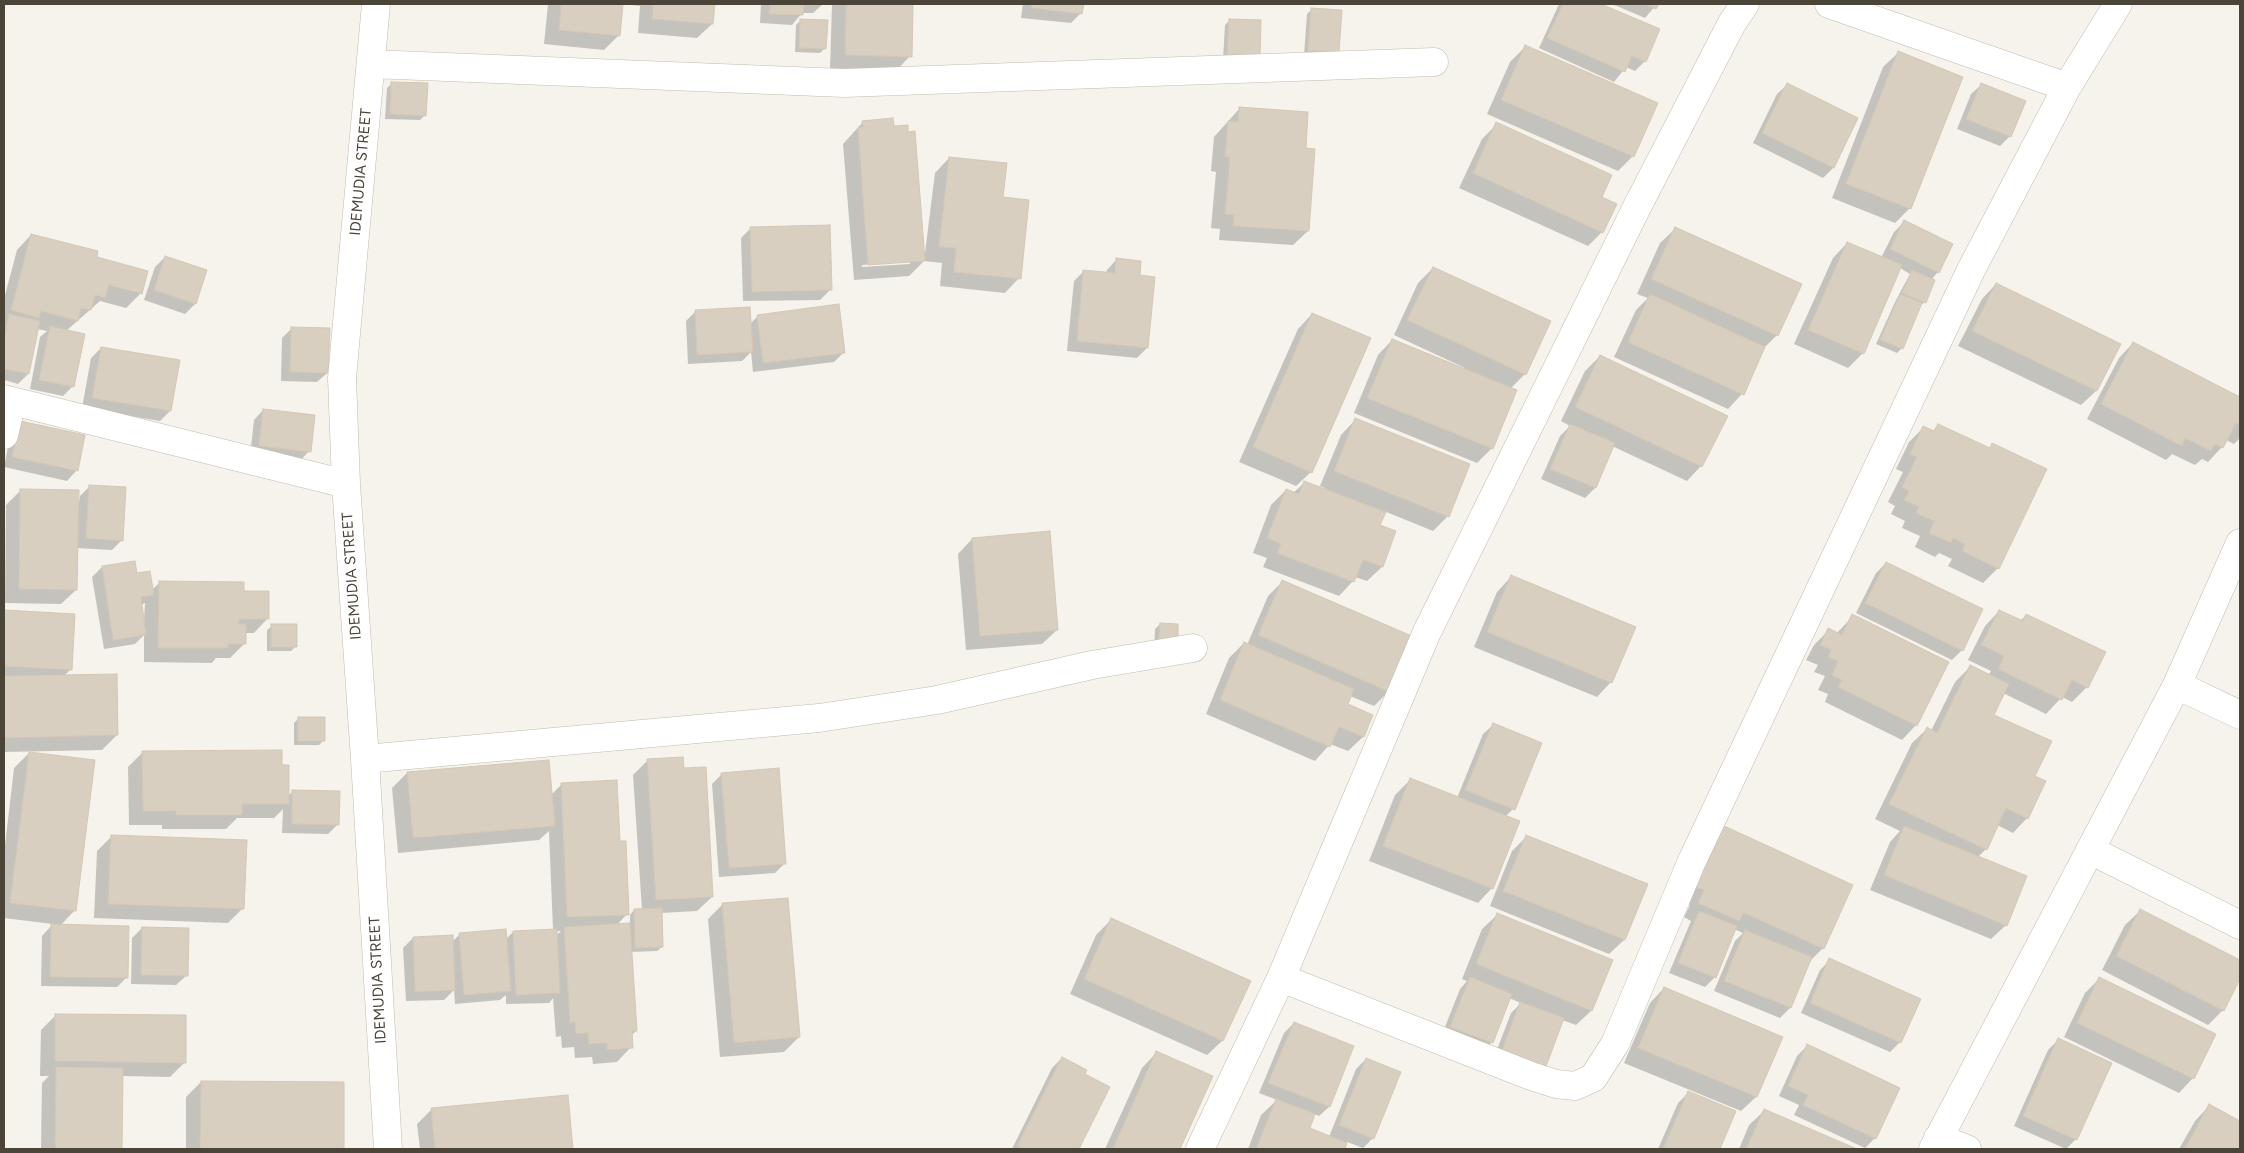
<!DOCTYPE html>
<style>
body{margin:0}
#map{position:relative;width:2244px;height:1153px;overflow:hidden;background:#f6f3ec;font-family:Figtree,sans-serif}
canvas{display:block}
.frame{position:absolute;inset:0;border:5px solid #4b4439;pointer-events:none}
</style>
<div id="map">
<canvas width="2244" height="1153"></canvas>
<div class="frame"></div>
</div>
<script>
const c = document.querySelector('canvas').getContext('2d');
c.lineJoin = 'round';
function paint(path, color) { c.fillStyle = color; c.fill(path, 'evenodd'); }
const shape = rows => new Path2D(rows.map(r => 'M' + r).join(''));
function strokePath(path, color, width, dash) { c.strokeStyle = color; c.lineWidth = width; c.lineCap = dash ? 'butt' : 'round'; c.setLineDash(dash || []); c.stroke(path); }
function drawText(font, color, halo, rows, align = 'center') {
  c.font = font + ' Figtree,sans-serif'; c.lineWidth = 5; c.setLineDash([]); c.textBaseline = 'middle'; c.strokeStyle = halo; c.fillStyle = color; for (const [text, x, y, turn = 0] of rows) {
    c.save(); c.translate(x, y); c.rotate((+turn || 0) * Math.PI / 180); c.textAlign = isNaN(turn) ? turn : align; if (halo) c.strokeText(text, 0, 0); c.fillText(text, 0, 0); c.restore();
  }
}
paint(shape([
 [548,4,713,4,712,24,697,38,638,33,640,6,623,4,619,35,604,50,544,44],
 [761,4,823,4,813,13,802,13,792,25,760,23],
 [832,4,912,4,910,56,896,71,830,69],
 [1023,4,1082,4,1081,13,1071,23,1021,18],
 [1559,4,1598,4,1658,30,1645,61,1635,71,1626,67,1614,82,1539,48],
 [1612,4,1657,4,1645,18],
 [1312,9,1338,52,1304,55,1307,14],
 [801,20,825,48,820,53,795,52,796,25],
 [1230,20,1260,21,1223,60,1225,25],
 [1525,47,1633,156,1618,171,1487,114,1510,62],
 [1898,53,1910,208,1895,223,1832,198,1883,67],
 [392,83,425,115,420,120,385,119,387,88],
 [1787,85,1857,119,1833,168,1823,178,1753,143,1777,94],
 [1981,85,2010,136,2000,146,1957,129,1971,94],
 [1240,108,1304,150,1308,231,1293,245,1219,240,1220,229,1211,228,1216,172,1211,171,1214,137],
 [863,122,924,261,935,173,949,158,1002,198,1019,278,1005,293,940,286,942,263,924,261,909,276,854,280,843,144],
 [910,261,910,264,862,267,862,265],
 [1497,124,1601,197,1602,232,1588,246,1459,188,1482,139],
 [1904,222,1938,272,1931,280,1925,302,1920,306,1902,348,1897,353,1876,344,1896,300,1910,274,1900,268,1863,353,1848,368,1794,344,1833,258,1847,243,1881,258,1894,232],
 [751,228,830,290,820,300,743,301,741,238],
 [1675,229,1777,335,1762,350,1742,394,1728,409,1614,357,1636,310,1648,298,1637,294,1660,243],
 [31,235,96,258,141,293,126,308,100,301,66,331,73,386,63,396,30,389,40,337,47,331,38,329,28,374,18,384,4,380,4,299,17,250],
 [165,257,206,271,195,304,185,314,144,300,155,267],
 [1116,260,1138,277,1147,348,1137,358,1067,351,1074,281,1084,271,1106,273,1107,270],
 [1433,268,1525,374,1510,389,1492,448,1477,463,1354,413,1378,355,1392,340,1464,370,1465,368,1394,335,1418,283],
 [1996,284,2119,344,2096,391,2081,405,1958,346,1982,299],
 [696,311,750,324,758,316,844,352,834,362,753,372,751,352,742,361,688,364,686,321],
 [1312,314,1311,472,1296,486,1239,462,1298,329],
 [292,328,327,373,317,382,281,381,282,338],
 [2133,343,2240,398,2240,438,2234,444,2226,440,2222,447,2208,462,2202,459,2195,465,2172,454,2166,460,2087,419,2119,358],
 [101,348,170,411,160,421,82,408,91,358],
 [1600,356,1701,466,1687,481,1612,446,1595,488,1585,498,1541,479,1560,436,1570,426,1561,421,1585,371],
 [263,410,309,451,300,461,250,456,254,420],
 [1355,420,1448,516,1433,531,1384,511,1379,526,1395,532,1382,567,1367,581,1355,577,1353,581,1339,596,1263,567,1267,558,1253,553,1271,505,1286,490,1293,493,1304,483,1325,490,1325,488,1320,486,1341,435],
 [1939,425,1988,449,1992,445,1998,568,1983,583,1948,566,1952,559,1939,553,1935,557,1915,547,1920,536,1902,528,1905,521,1891,514,1895,506,1888,502,1903,472,1896,469,1909,442,1923,428,1932,432],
 [11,432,84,436,76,471,67,481,4,467],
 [90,486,122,540,112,550,76,548,76,590,61,604,5,603,6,505,21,490,79,503,80,496],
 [972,539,1057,630,1042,644,966,650,958,554],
 [1886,563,1962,650,1952,660,1856,613,1876,573],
 [102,567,136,575,152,590,159,583,243,593,268,618,254,633,245,633,245,643,230,658,216,658,212,663,144,662,144,635,135,644,104,649,92,577],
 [145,603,144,620,143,621,141,605],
 [1511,577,1611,682,1597,697,1474,647,1497,592],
 [1282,582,1389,691,1374,706,1350,696,1346,705,1372,716,1363,737,1348,751,1330,744,1315,761,1206,714,1229,658,1244,643,1247,645,1268,596],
 [4,611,74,615,71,669,64,676,117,735,102,750,4,752],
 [1999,611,2020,621,2026,615,2087,687,2072,702,2062,697,2046,714,2003,693,1993,716,2033,777,2027,818,2013,833,1997,825,1986,849,1978,857,2006,925,1991,939,1870,890,1890,842,1900,831,1875,819,1912,743,1927,729,1931,731,1955,682,1970,667,1988,676,1991,671,1968,660,1985,626],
 [1853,616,1916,725,1902,740,1825,702,1828,694,1818,690,1825,676,1814,672,1818,665,1806,660,1814,645,1829,630,1836,634],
 [1160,624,1177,625,1154,652,1155,629],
 [272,626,296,646,291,651,267,651,267,630],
 [298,719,324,740,319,745,294,745,294,723],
 [1493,725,1513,809,1505,817,1492,888,1478,903,1369,861,1395,795,1410,780,1457,798,1483,734],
 [143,752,281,767,288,796,293,791,338,824,328,834,282,833,283,809,274,818,237,818,226,829,162,829,162,825,129,825,128,767],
 [29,753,75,910,60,926,127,977,117,987,41,986,42,936,53,924,4,918,4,854,14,768],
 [648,760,683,769,712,897,697,911,661,913,662,947,657,951,630,952,636,1031,631,1036,631,1047,617,1062,593,1064,592,1057,575,1058,574,1047,562,1048,561,1036,556,1037,553,998,549,1003,506,1004,506,995,500,1000,455,1004,454,990,444,1000,406,1001,403,948,413,938,452,942,460,934,506,939,513,932,553,930,549,831,539,840,398,853,392,788,407,773,551,795,562,784,619,842,627,914,617,925,630,924,630,915,634,910,642,910,633,775],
 [556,931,561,931,556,936],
 [722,774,785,863,775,873,719,877,712,784],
 [1722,826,1823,948,1809,962,1790,1008,1780,1018,1714,991,1735,941,1743,933,1734,929,1715,977,1705,987,1669,973,1691,921,1684,917,1690,905,1680,900],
 [112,836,243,908,228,923,94,918,97,851],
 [1527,836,1624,940,1609,954,1490,906,1512,851],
 [723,904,799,1037,784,1052,720,1057,708,919],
 [2140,911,2240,962,2240,977,2223,1010,2208,1025,2102,970,2125,925],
 [1497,915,1612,961,1591,1011,1576,1025,1562,1020,1492,1063,1511,1013,1521,1003,1509,998,1492,1042,1482,1052,1441,1037,1460,989,1467,981,1462,979,1482,929],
 [1111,920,1249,981,1222,1041,1207,1055,1070,994,1096,935],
 [142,928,186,976,176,985,131,984,132,938],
 [1830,960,1900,1042,1890,1052,1801,1013,1820,970],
 [2099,979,2193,1078,2179,1093,2064,1037,2085,993],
 [1664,988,1756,1097,1741,1111,1624,1063,1650,1003],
 [56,1015,185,1062,170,1077,122,1076,120,1149,41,1149,42,1083,49,1076,40,1076,41,1030],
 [1294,1023,1353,1047,1329,1107,1319,1116,1314,1114,1308,1129,1329,1137,1356,1069,1366,1059,1373,1138,1363,1148,1347,1142,1344,1149,1248,1149,1261,1115,1277,1100,1259,1093,1284,1033],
 [2058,1040,2076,1139,2066,1149,2014,1126,2048,1050],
 [1807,1046,1875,1138,1865,1148,1794,1115,1799,1105,1779,1096,1797,1056],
 [1156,1053,1211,1076,1179,1149,1105,1149,1142,1068],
 [1062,1058,1083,1074,1108,1087,1078,1149,1012,1149,1052,1068],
 [201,1082,343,1083,342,1149,186,1149,186,1097],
 [1688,1093,1734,1112,1719,1149,1658,1149,1678,1103],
 [567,1096,572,1149,420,1149,417,1124,432,1109],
 [2209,1106,2240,1123,2240,1149,2179,1149,2195,1121],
 [1764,1111,1854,1149,1739,1149,1749,1125]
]), '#0003');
const building = shape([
 [561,4,623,4,620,36,559,30,561,4],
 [653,4,715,4,713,24,652,19,653,4],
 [770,4,804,4,803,15,769,14,770,4],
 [846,4,913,4,912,57,845,55,846,4],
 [1031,4,1084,4,1082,14,1031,8,1031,4],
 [1563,4,1601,4,1660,29,1646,62,1632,56,1625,72,1547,38,1563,4],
 [1644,4,1659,4,1656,9,1644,4],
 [1311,8,1342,10,1339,52,1308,51,1311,8],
 [800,19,828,20,826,49,799,48,800,19],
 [1229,19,1261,20,1260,57,1227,56,1229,19],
 [1525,45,1658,103,1634,157,1501,100,1525,45],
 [1898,51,1963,77,1911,209,1846,184,1898,51],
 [391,82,428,83,426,116,390,114,391,82],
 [1787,83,1858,118,1834,168,1762,133,1787,83],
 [1981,83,2026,101,2011,137,1966,119,1981,83],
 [1239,107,1308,112,1306,148,1315,149,1309,231,1233,226,1234,215,1225,214,1230,157,1225,157,1228,121,1238,122,1239,107],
 [893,118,894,126,908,125,908,132,915,131,925,261,868,265,858,128,863,127,862,121,893,118],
 [1496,122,1612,175,1602,197,1617,204,1603,233,1473,173,1496,122],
 [949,157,1007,163,1003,197,1029,200,1021,279,954,272,956,248,939,247,949,157],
 [1904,220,1953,244,1939,273,1890,249,1904,220],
 [830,225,832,290,752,292,750,227,830,225],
 [1675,227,1802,284,1778,336,1651,279,1675,227],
 [31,234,98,251,97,257,148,271,142,294,109,285,105,298,95,295,91,310,81,308,78,321,41,311,39,318,11,310,31,234],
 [1847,242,1902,265,1864,354,1808,330,1847,242],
 [165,256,207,270,196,304,154,290,165,256],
 [1116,258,1141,261,1140,275,1155,277,1148,348,1077,341,1083,270,1115,273,1116,258],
 [1433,267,1551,321,1526,375,1407,320,1433,267],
 [1912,270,1935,280,1926,303,1902,293,1912,270],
 [1996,283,2121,344,2097,391,1972,331,1996,283],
 [1650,294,1765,347,1744,395,1628,342,1650,294],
 [1900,294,1922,303,1903,349,1880,340,1900,294],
 [839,304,845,353,763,363,757,315,839,304],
 [750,307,753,352,697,355,695,310,750,307],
 [1312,313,1371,338,1312,473,1253,447,1312,313],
 [9,314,40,321,29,374,4,369,4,339,9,314],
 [50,326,85,334,74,387,39,380,50,326],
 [291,327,330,328,328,373,290,372,291,327],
 [1392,339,1517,390,1493,449,1367,398,1392,339],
 [2133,342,2240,397,2240,425,2236,423,2223,448,2215,444,2211,451,2185,438,2182,446,2101,404,2133,342],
 [101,347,180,360,171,411,92,398,101,347],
 [1600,355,1728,416,1702,467,1575,407,1600,355],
 [263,409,315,415,311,452,259,446,263,409],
 [1355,418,1470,464,1449,517,1334,471,1355,418],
 [20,421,85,435,78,471,12,457,20,421],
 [1570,424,1615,443,1596,488,1550,469,1570,424],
 [1938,424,1990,448,1992,443,2047,469,1999,569,1962,551,1965,544,1953,538,1951,543,1929,533,1934,521,1916,513,1919,507,1904,500,1909,491,1902,487,1917,457,1910,454,1923,426,1934,431,1938,424],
 [1304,481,1386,512,1380,525,1396,531,1383,567,1363,560,1354,582,1277,553,1281,544,1267,538,1286,489,1299,494,1304,481],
 [89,485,126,487,123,541,86,538,89,485],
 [20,489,79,490,77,590,19,589,20,489],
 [1050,531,1058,630,980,636,972,538,1050,531],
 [135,561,137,573,150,571,154,595,141,597,146,635,113,640,102,566,135,561],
 [1886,562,1983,609,1963,651,1865,603,1886,562],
 [1511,575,1636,627,1612,683,1487,632,1511,575],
 [1282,580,1414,637,1390,692,1258,635,1282,580],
 [159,581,244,582,244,591,269,591,269,619,239,619,239,624,246,624,246,644,228,644,228,648,158,648,159,581],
 [4,610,75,614,72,670,4,666,4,610],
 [1999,610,2023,621,2026,614,2106,652,2088,688,2072,680,2062,700,1998,669,2004,656,1981,645,1999,610],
 [1852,614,1949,662,1917,726,1838,687,1842,680,1832,675,1838,661,1828,657,1831,650,1820,645,1828,628,1842,635,1852,614],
 [1160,623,1178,624,1178,648,1158,648,1160,623],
 [271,624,297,624,297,647,271,647,271,624],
 [1244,642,1354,689,1348,704,1373,715,1364,737,1339,727,1330,747,1220,700,1244,642],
 [1970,665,2009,684,1994,715,2052,741,2035,776,2046,781,2028,819,2006,808,1987,850,1889,804,1927,727,1937,733,1970,665],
 [117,674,118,735,4,738,4,676,117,674],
 [298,717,325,717,325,741,298,741,298,717],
 [1493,723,1542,743,1515,810,1465,790,1493,723],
 [282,750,282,765,289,765,289,804,242,804,242,815,176,815,176,811,143,811,142,751,282,750],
 [29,752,95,760,76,911,10,903,29,752],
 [683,757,684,768,706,767,713,897,656,900,647,759,683,757],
 [549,760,555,826,413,838,407,772,549,760],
 [779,768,786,864,729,868,721,773,779,768],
 [1410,778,1520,821,1493,889,1383,846,1410,778],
 [617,780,620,841,626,841,629,915,567,917,561,783,617,780],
 [292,790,340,791,339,825,292,824,292,790],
 [1722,825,1853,885,1824,949,1744,913,1739,921,1698,903,1704,890,1693,886,1722,825],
 [1904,826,2027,876,2007,926,1884,875,1904,826],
 [111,835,247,840,244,909,108,904,111,835],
 [1526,835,1648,884,1625,940,1503,891,1526,835],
 [788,898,800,1037,734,1043,722,903,788,898],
 [662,908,663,947,635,948,634,909,662,908],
 [2140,909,2240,960,2240,979,2224,1011,2116,956,2140,909],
 [1699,911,1737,926,1716,978,1678,963,1699,911],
 [1497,913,1613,960,1592,1011,1476,964,1497,913],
 [1111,918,1251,981,1223,1041,1084,979,1111,918],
 [630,923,637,1031,632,1031,633,1048,607,1050,607,1043,589,1044,588,1033,576,1034,575,1022,570,1023,564,927,630,923],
 [51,924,129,926,128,978,50,977,51,924],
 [142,927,189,928,188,976,141,975,142,927],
 [506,929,511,991,464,995,459,933,506,929],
 [557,929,560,993,516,995,513,931,557,929],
 [1745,930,1812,957,1791,1008,1724,981,1745,930],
 [453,935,455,990,415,992,413,937,453,935],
 [1829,958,1921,999,1901,1043,1810,1003,1829,958],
 [1470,977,1512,994,1493,1043,1450,1027,1470,977],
 [2099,977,2216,1034,2194,1079,2077,1023,2099,977],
 [1664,987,1783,1037,1757,1097,1638,1048,1664,987],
 [1520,1002,1564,1018,1545,1069,1501,1053,1520,1002],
 [55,1014,186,1015,186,1063,55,1061,55,1014],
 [1294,1022,1354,1046,1330,1107,1268,1083,1294,1022],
 [2058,1038,2112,1063,2077,1140,2023,1116,2058,1038],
 [1807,1044,1900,1088,1876,1139,1803,1105,1808,1095,1788,1086,1807,1044],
 [1156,1051,1213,1076,1180,1149,1113,1149,1156,1051],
 [1062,1057,1087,1070,1085,1074,1110,1087,1079,1149,1023,1149,1017,1146,1062,1057],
 [1366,1058,1401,1072,1374,1139,1339,1125,1366,1058],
 [56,1067,123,1068,122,1149,55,1149,56,1067],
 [201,1081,344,1082,344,1149,200,1149,201,1081],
 [1688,1091,1736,1111,1720,1149,1663,1149,1688,1091],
 [568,1095,573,1149,435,1149,431,1108,568,1095],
 [1276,1099,1315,1114,1310,1128,1347,1143,1345,1149,1256,1149,1276,1099],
 [2209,1104,2240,1121,2240,1149,2185,1149,2209,1104],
 [1764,1109,1857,1149,1746,1149,1764,1109]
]);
paint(building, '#d8cfc1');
strokePath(building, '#d3c7b4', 1);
const minor = shape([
 [376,4,342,378,346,484,365,759,388,1149],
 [1829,4,2067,87],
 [371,64,844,83,1434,62],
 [4,399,346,484],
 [4,435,12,401],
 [2177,685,2240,715],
 [365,759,819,718,937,700,1092,665,1193,648],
 [2090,850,2240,925],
 [1281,978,1531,1076,1556,1084,1575,1086,1593,1078,1615,1044,1691,863,1971,270,2067,87,2118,4],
 [1938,1138,1967,1149],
 [1200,1149,1281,978,1427,632,1638,205,1732,23,1745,4],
 [1933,1149,2177,685,2240,543]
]);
strokePath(minor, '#c2bbae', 29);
strokePath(minor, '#fff', 28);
drawText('15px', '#4b4439', '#fff', [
 ["IDEMUDIA STREET",361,172,-85],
 ["IDEMUDIA STREET",352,576,-94],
 ["IDEMUDIA STREET",378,980,-93]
]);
</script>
